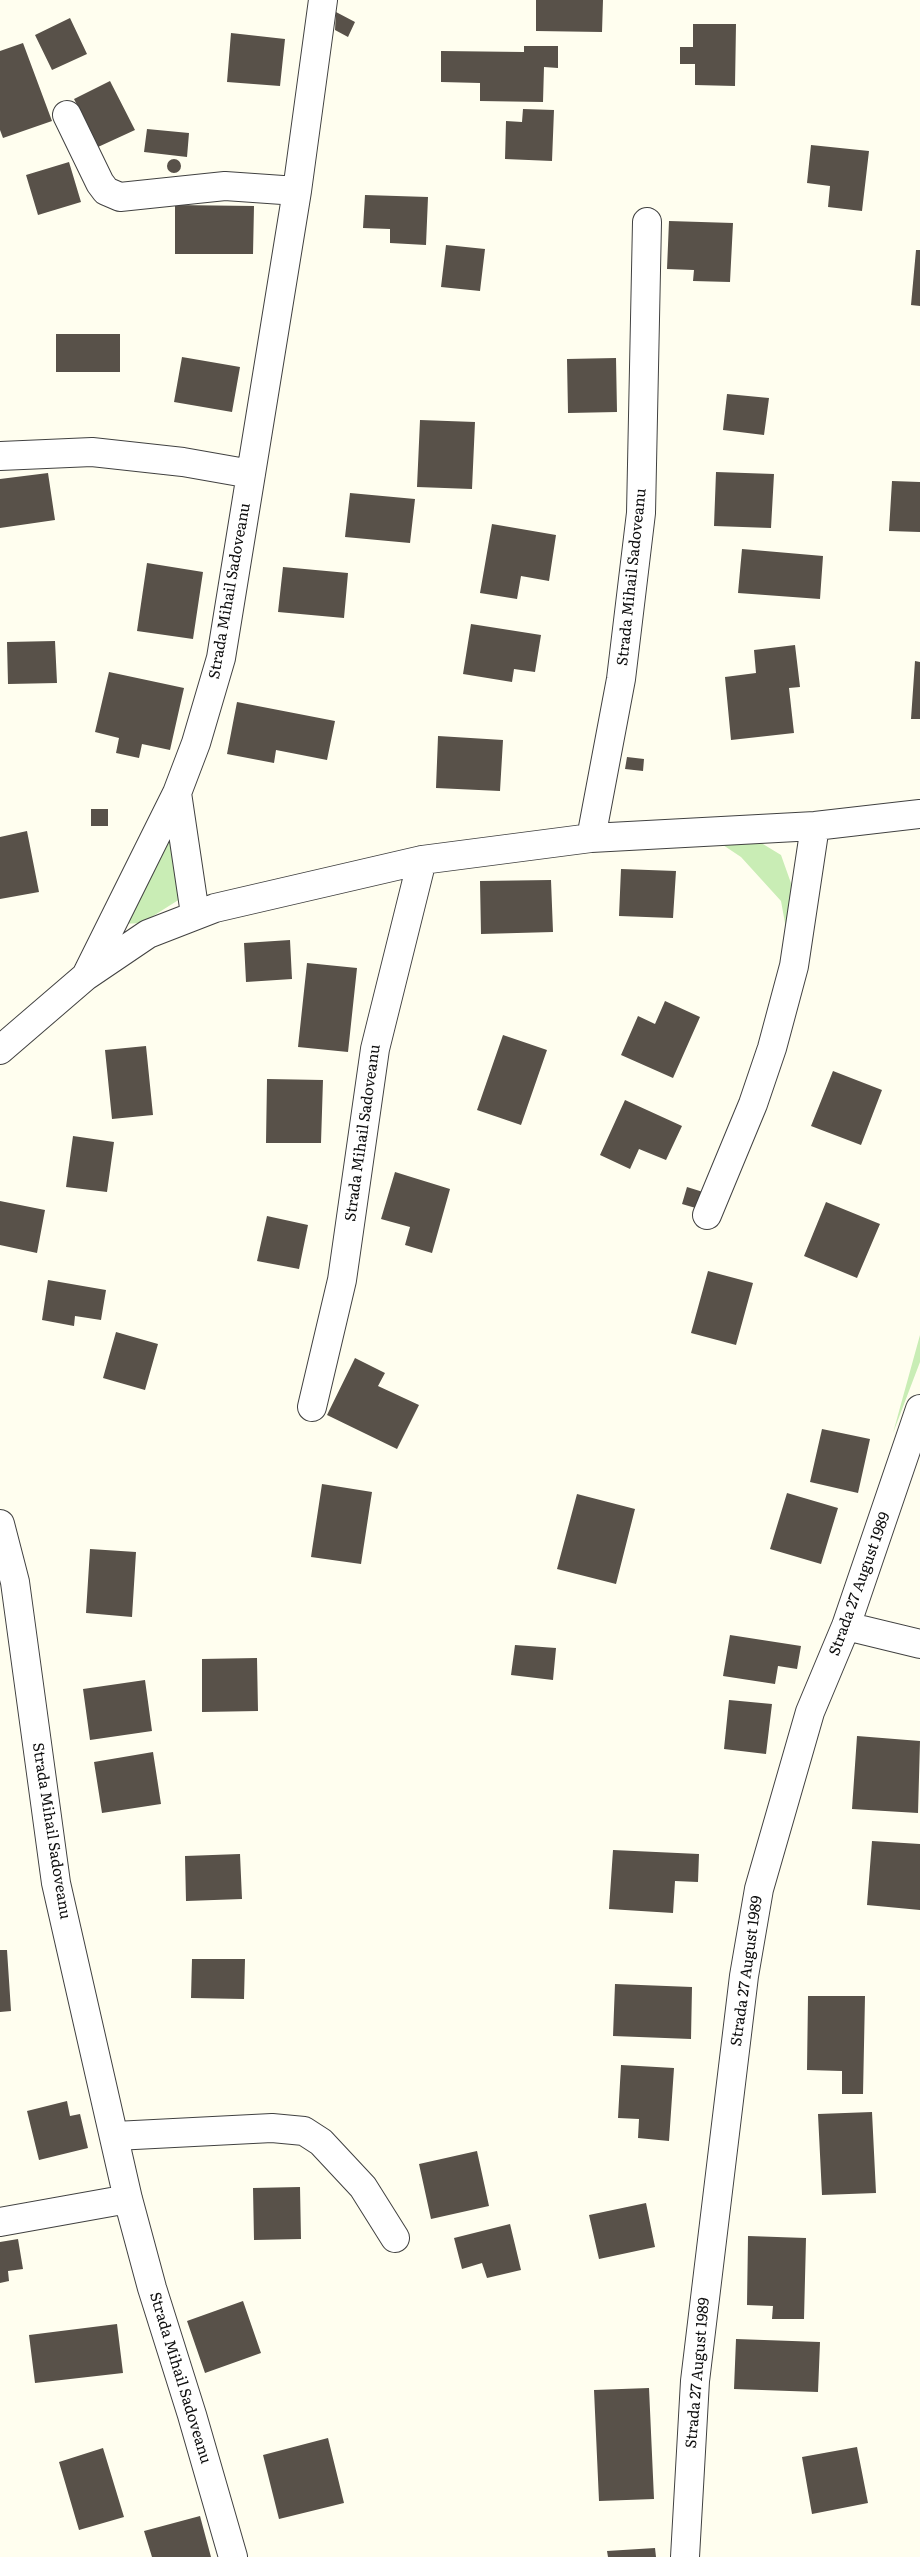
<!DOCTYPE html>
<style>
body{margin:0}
canvas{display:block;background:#fffeef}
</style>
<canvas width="920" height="2557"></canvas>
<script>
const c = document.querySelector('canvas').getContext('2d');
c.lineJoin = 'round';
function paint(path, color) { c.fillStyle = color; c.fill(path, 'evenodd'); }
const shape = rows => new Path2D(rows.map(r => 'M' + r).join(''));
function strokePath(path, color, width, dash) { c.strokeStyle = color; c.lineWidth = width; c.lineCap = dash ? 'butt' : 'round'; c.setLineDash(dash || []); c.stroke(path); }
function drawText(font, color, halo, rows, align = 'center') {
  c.font = font + ' Literata,serif'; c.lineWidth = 5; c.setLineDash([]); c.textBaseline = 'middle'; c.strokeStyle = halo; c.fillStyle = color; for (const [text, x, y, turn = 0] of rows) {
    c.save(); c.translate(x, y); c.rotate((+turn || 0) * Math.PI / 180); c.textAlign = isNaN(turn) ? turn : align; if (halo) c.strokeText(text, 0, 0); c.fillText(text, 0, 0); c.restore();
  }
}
paint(shape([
 [172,832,180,899,142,923,122,924],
 [758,841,781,855,792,886,787,934,781,901,741,857,720,843],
 [920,1335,920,1362,893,1433]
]), '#c9edb5');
paint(shape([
 [536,0,603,0,602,32,536,31],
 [336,12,355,22,348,37,335,30],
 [70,18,87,54,52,70,35,35],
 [693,24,736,24,735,86,695,85,695,64,680,64,680,47,693,47],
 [231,33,285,39,280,86,227,82],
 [23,43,52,121,3,138,0,130,0,51],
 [524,46,558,46,558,68,544,67,543,102,480,101,480,83,441,82,441,51,524,52],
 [110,81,135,130,98,147,74,99],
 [523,109,554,110,552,161,505,159,506,121,522,122],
 [147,129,189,133,187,157,144,152],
 [811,145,869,151,862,211,828,207,830,186,807,183],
 '167 166a7 7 0 1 1 14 0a7 7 0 1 1-14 0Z',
 [69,162,81,202,38,215,26,175],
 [365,195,428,197,426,245,390,243,390,229,363,228],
 [175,205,254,206,253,254,175,254],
 [669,221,733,223,730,282,693,281,694,270,667,269],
 [446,245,485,249,480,291,441,287],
 [916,250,920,250,920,306,911,305],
 [56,334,120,334,120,372,56,372],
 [182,357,240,367,232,412,174,402],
 [616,358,617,412,568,413,567,359],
 [727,394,769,398,764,435,723,430],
 [420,420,475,422,472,489,417,487],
 [716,472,774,474,771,528,714,526],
 [48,473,55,520,0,528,0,479],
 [892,481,920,482,920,532,889,531],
 [350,493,415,499,410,543,345,537],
 [492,524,556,535,549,581,521,576,517,599,480,593],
 [742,549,823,556,820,599,738,593],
 [147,563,203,572,193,639,137,631],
 [283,567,348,573,344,618,278,612],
 [471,624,541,635,535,672,514,669,512,682,463,674],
 [55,641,57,683,8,684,7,642],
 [795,645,800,687,789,688,794,733,731,740,725,677,756,673,754,650],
 [915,661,920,662,920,719,911,719],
 [109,672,184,688,170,750,142,744,139,758,116,753,119,738,95,732],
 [237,702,335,721,327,760,276,750,274,763,227,754],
 [438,736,503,740,500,791,436,788],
 [627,757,644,759,643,771,625,769],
 [91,809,108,809,108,826,91,826],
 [27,831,39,892,0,899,0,837],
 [621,869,676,871,673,918,619,916],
 [551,880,553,932,481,934,480,881],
 [290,940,292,979,246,982,244,943],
 [307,963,357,968,348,1052,298,1047],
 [665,1001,700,1017,673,1078,621,1055,638,1016,655,1024],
 [503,1035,547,1050,521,1125,477,1110],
 [146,1046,153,1115,112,1119,105,1050],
 [833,1071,882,1090,861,1145,811,1126],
 [267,1079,323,1080,321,1143,266,1143],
 [625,1100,682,1126,666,1160,639,1149,630,1169,600,1155],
 [73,1136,114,1142,107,1192,66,1187],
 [395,1172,450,1189,432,1253,405,1245,410,1227,381,1219],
 [687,1187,703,1192,699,1209,682,1204],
 [0,1201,45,1210,37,1253,0,1245],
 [826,1202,880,1224,857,1278,804,1256],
 [267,1216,308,1225,299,1269,257,1261],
 [708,1271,753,1283,736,1345,691,1333],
 [48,1280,106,1290,101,1320,75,1316,74,1326,42,1320],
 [116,1332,158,1344,145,1390,103,1378],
 [355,1358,385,1373,378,1386,419,1405,397,1449,327,1415],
 [822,1429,870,1439,858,1493,810,1482],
 [322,1484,372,1492,361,1564,311,1557],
 [787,1493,838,1508,821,1564,770,1549],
 [577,1494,635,1509,616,1584,557,1569],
 [90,1549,136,1552,132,1617,86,1613],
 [730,1635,801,1646,797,1669,778,1666,775,1684,723,1676],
 [515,1645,556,1648,553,1680,511,1675],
 [257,1658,258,1711,202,1712,202,1659],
 [145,1680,152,1731,90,1740,83,1689],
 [729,1700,772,1704,766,1754,724,1749],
 [857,1736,920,1741,918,1813,852,1809],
 [153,1752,161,1804,102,1813,94,1762],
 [872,1841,920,1844,920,1910,867,1905],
 [613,1850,699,1854,698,1882,675,1881,673,1913,609,1909],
 [240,1854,242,1899,186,1901,185,1856],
 [0,1950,7,1950,11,2011,0,2012],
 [192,1959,245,1959,244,1999,191,1998],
 [615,1984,692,1987,691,2039,613,2036],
 [808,1996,865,1996,863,2094,842,2094,842,2071,807,2070],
 [621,2065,674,2068,669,2141,638,2138,639,2119,618,2118],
 [67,2101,70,2116,80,2114,88,2148,39,2160,27,2111],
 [872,2112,876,2193,822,2195,818,2114],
 [477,2151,489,2206,431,2219,419,2164],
 [300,2187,301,2239,254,2240,253,2188],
 [646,2203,655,2247,599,2259,589,2215],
 [510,2224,521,2270,487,2278,482,2263,462,2269,454,2238],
 [748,2236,806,2238,804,2319,772,2319,773,2306,747,2305],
 [18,2239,23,2269,8,2271,9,2281,0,2283,0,2242],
 [243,2301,261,2353,205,2373,187,2321],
 [117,2324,123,2373,35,2383,29,2335],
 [736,2339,820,2342,818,2392,734,2389],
 [649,2388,654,2499,599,2501,594,2390],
 [328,2438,344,2503,279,2519,263,2455],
 [857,2447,868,2503,812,2514,802,2457],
 [103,2448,124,2517,79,2530,59,2462],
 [200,2516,211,2557,152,2557,144,2531],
 [655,2548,656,2557,608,2557,607,2551]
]), '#585149');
const minor = shape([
 [67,115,100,183,106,191,120,197,225,186,297,191],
 [0,456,92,452,183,462,251,474],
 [177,793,195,914],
 [591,838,621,679,641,513,647,222],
 [86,976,177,793,196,743,221,658,297,191,323,0],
 [0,1050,86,976,148,934,215,908,422,860,591,838,815,826,920,814],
 [707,1215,753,1104,772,1048,794,966,815,826],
 [312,1407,342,1280,375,1049,422,860],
 [0,1524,15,1582,56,1883,128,2199,152,2288,192,2415,233,2557],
 [846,1626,920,1644],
 [115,2136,272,2128,304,2131,321,2142,363,2187,395,2238],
 [0,2222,128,2199],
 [685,2557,695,2381,744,1976,759,1889,810,1712,846,1626,920,1409]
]);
strokePath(minor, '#414141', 30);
strokePath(minor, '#fff', 28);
drawText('15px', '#0e0e0e', '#fff', [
 ["Strada Mihail Sadoveanu",632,577,-84],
 ["Strada Mihail Sadoveanu",230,591,-80],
 ["Strada Mihail Sadoveanu",363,1133,-82],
 ["Strada 27 August 1989",860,1584,-70],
 ["Strada Mihail Sadoveanu",51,1831,81],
 ["Strada 27 August 1989",747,1971,-82],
 ["Strada 27 August 1989",698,2373,-85],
 ["Strada Mihail Sadoveanu",180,2378,73]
]);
</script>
